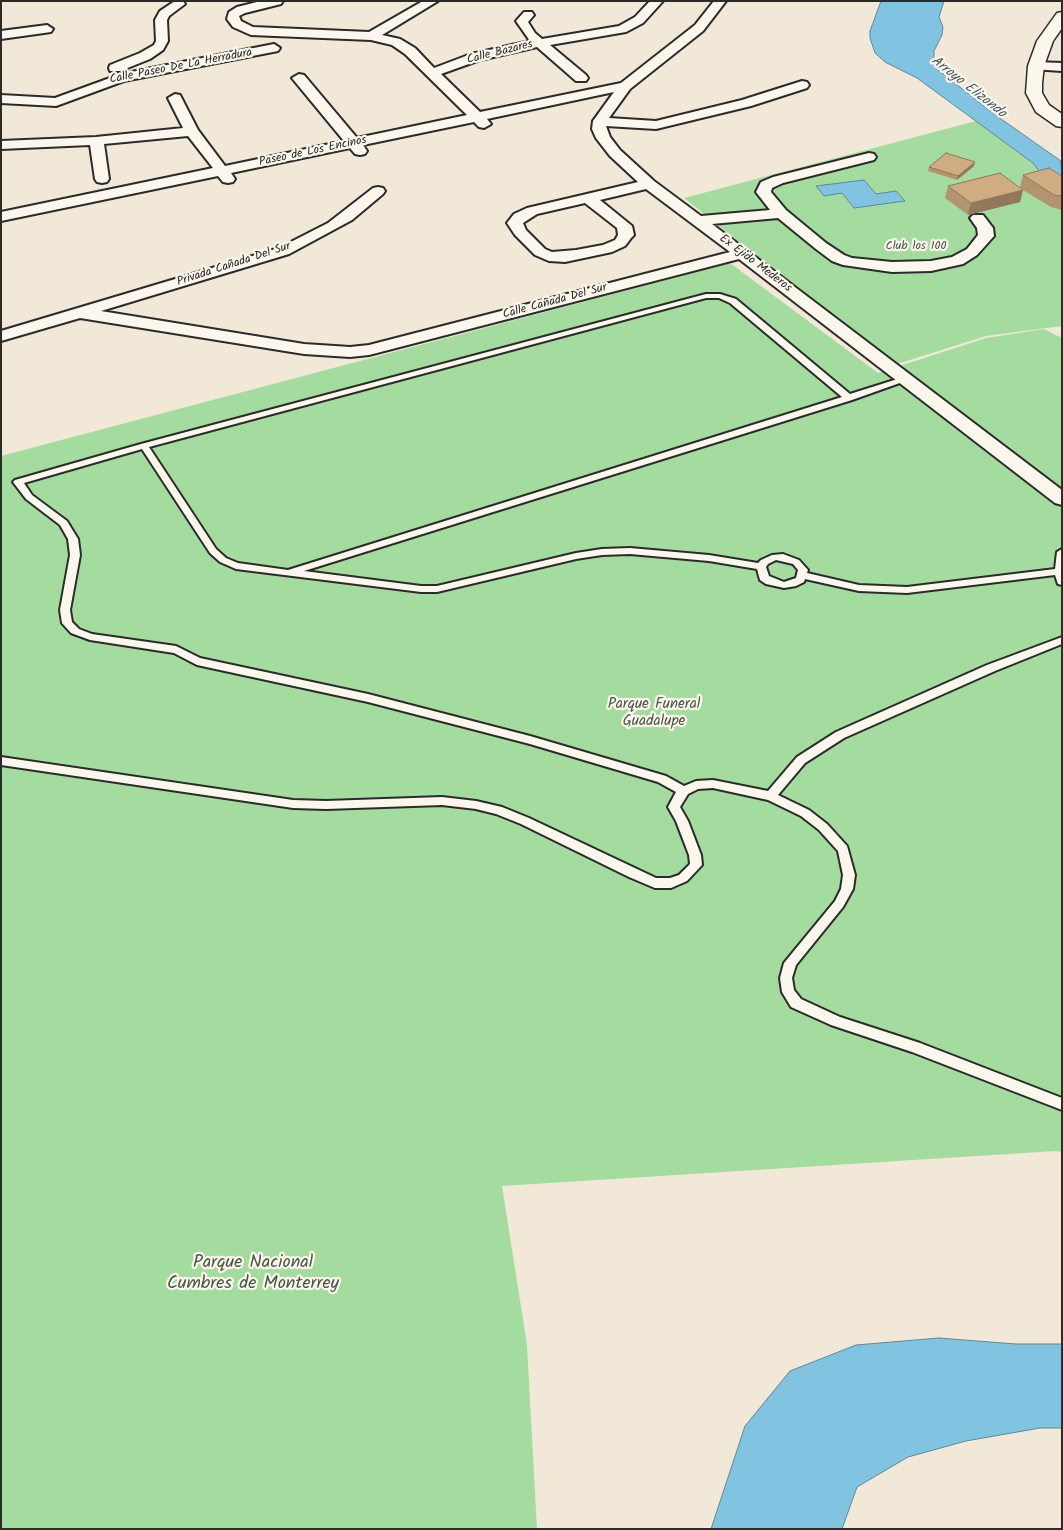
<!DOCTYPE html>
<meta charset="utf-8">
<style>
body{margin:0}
#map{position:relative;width:1063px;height:1530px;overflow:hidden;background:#f2e8d7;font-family:Kalam,sans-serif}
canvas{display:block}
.frame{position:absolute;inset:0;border:2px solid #2b2b2b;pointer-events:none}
</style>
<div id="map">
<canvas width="1063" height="1530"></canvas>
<div class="frame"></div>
</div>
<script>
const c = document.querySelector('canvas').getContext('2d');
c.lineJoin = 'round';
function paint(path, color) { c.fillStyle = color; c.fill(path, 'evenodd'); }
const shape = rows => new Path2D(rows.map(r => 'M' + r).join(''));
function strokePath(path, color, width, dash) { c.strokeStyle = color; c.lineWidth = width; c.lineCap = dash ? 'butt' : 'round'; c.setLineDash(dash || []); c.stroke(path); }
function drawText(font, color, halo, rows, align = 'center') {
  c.font = font + ' Kalam,sans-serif'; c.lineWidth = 4.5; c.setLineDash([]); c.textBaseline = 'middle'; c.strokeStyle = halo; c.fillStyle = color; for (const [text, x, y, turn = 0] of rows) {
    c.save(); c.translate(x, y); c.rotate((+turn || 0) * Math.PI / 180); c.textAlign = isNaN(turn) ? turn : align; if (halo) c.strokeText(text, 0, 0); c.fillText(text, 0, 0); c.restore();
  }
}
paint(shape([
 [976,121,1033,163,1042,175,1062,186,1062,326,986,336,894,365,684,198],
 [730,263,878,373,986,338,1044,329,1062,338,1062,1152,1056,1151,502,1186,527,1345,537,1529,1,1529,1,456]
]), '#a4dc9f');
const water = shape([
 [881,1,944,1,939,17,943,27,942,35,934,51,934,64,937,69,994,114,1061,161,1062,185,1042,175,1033,163,917,78,885,62,875,53,870,38,870,31,881,1],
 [864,180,876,194,896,191,905,201,854,208,842,193,824,196,816,186,864,180],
 [939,1338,1016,1344,1062,1344,1062,1428,1040,1428,966,1441,908,1457,857,1487,842,1529,711,1529,745,1426,790,1371,856,1345,939,1338]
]);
paint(water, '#81c4e2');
strokePath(water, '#5f8799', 1);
const service = shape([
 [706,294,720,294,736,299,850,394,907,376,911,379,852,400,304,571,421,586,437,586,576,553,602,549,630,548,709,555,758,563,761,560,772,555,783,554,799,560,808,570,807,573,859,585,907,587,1055,569,1057,552,1062,549,1062,585,1058,584,1055,575,907,593,859,591,805,579,804,582,796,586,784,588,766,584,760,580,757,569,709,561,630,554,602,555,576,559,437,592,421,592,236,569,220,562,210,553,142,449,24,483,32,495,67,521,78,539,80,555,70,610,72,622,79,629,92,634,176,646,200,658,368,694,530,736,666,776,684,786,696,781,713,780,768,791,797,757,836,732,987,665,1062,637,1062,644,995,671,844,738,805,763,778,795,809,810,827,824,847,846,855,875,853,889,843,907,796,965,792,978,794,990,801,999,840,1017,920,1043,1062,1098,1062,1110,912,1052,831,1025,791,1007,782,992,780,978,784,963,835,901,841,889,843,875,838,851,819,830,801,816,768,800,713,788,698,789,688,794,680,807,688,821,701,855,702,865,687,881,671,888,655,888,629,877,521,824,496,814,476,809,442,805,326,809,293,808,1,765,1,757,293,800,326,801,442,797,476,801,502,807,529,818,656,878,670,878,679,875,690,864,689,855,676,821,668,807,676,792,658,782,530,744,368,702,197,665,174,653,90,640,71,633,62,623,60,610,70,555,68,539,60,525,26,499,13,482,15,480,141,444,706,294],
 [706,298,719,298,730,303,842,397,288,570,238,563,226,558,216,549,149,447,706,298],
 [776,560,793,564,798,570,796,578,784,582,769,576,766,567,768,564,776,560]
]);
const minor = shape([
 [175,1,183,1,185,4,169,16,167,20,168,41,163,50,150,59,120,71,110,71,109,68,110,65,140,53,154,45,156,41,155,20,160,11,175,1],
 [261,1,283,1,281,4,245,13,239,16,241,21,253,27,369,32,423,1,438,1,382,35,400,39,415,48,434,68,471,54,530,41,516,21,524,12,532,12,534,15,528,22,535,33,542,39,619,26,635,17,650,1,663,1,643,23,626,32,550,45,586,75,588,78,586,81,576,81,537,47,480,60,441,74,480,112,621,83,695,25,714,1,726,1,703,31,630,89,609,118,656,121,742,100,802,81,807,82,809,85,807,88,751,106,656,129,606,126,610,137,620,150,654,181,701,216,770,210,756,192,761,182,773,177,869,153,874,154,876,157,874,160,783,183,772,188,771,192,786,210,826,243,844,255,852,258,892,262,931,261,952,257,967,249,978,235,977,228,970,218,973,215,983,215,993,228,994,236,977,255,963,264,931,271,892,272,843,265,832,261,816,249,778,218,712,224,1062,490,1062,505,1055,503,739,259,369,355,350,357,304,354,80,318,1,341,1,331,279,248,328,223,373,188,378,187,383,188,385,191,383,194,352,220,289,254,101,311,304,344,350,347,369,345,730,252,646,189,600,200,632,226,634,235,631,238,625,246,612,252,565,262,549,261,535,255,515,235,507,223,514,214,527,208,638,182,610,156,596,138,592,129,593,121,614,92,487,119,491,124,484,128,479,127,474,122,363,145,367,151,365,154,360,155,355,154,350,148,231,173,235,179,233,182,228,183,223,182,218,176,1,221,1,212,213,168,188,136,104,144,109,179,107,182,102,183,97,182,95,179,90,145,1,149,1,141,96,137,183,128,168,98,175,94,180,95,198,130,225,166,344,141,292,78,299,74,304,75,357,138,467,115,405,54,392,45,371,40,251,35,233,27,227,19,229,12,237,7,261,1],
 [585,203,617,228,618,235,615,240,603,245,576,250,552,252,545,249,526,230,523,223,537,214,585,203],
 [47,25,53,29,51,32,1,39,1,31,47,25],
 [274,44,280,48,278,51,124,81,56,106,1,103,1,95,55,98,121,74,274,44],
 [1036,62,1062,63,1062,71,1031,69,1030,66,1036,62]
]);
const tertiary = shape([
 [1062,12,1062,28,1053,41,1044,66,1042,83,1042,93,1049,105,1062,114,1062,127,1056,126,1036,112,1026,93,1028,66,1037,41,1057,13,1062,12]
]);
strokePath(service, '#2b2b2b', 4);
strokePath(minor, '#2b2b2b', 4);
strokePath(tertiary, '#2b2b2b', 3);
paint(service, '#fbf7ec');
paint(minor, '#fbf7ec');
paint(tertiary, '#fbf7ec');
paint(shape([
 [974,166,957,180,928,171,929,167],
 [1023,175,1062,176,1062,210,1051,207,1023,190,1020,202,968,215,945,198,948,186,1020,187]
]), '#b39470');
paint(shape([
 [975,162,974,166,957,180,958,176],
 [1023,190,1020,202,968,215,971,203]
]), '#92785b');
const building = shape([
 [946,153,975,162,958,176,929,167,946,153],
 [1049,168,1062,176,1062,196,1054,195,1023,175,1049,168],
 [1000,173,1023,190,971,203,948,186,1000,173]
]);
paint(building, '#d0ac82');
strokePath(building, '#92785b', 1);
drawText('12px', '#2b2b2b', '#fbf7ec', [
 ["Calle Bazares",500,53,-14],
 ["Calle Paseo De La Herradura",181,67,-11],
 ["Paseo de Los Encinos",313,152,-12],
 ["Ex Ejido Mederos",755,264,37],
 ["Privada Cañada Del Sur",234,265,-18],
 ["Calle Cañada Del Sur",555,302,-15]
]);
drawText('12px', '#495748', '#fbf7ec', [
 ["Club los 100",916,247]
]);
drawText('italic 14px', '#455962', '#fbf7ec', [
 ["Arroyo Elizondo",968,88,38]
]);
drawText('15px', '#495748', '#fbf7ec', [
 ["Parque Funeral",654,705],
 ["Guadalupe",654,722]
]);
drawText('18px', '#495748', '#fbf7ec', [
 ["Parque Nacional",253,1264],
 ["Cumbres de Monterrey",253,1285]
]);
</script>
